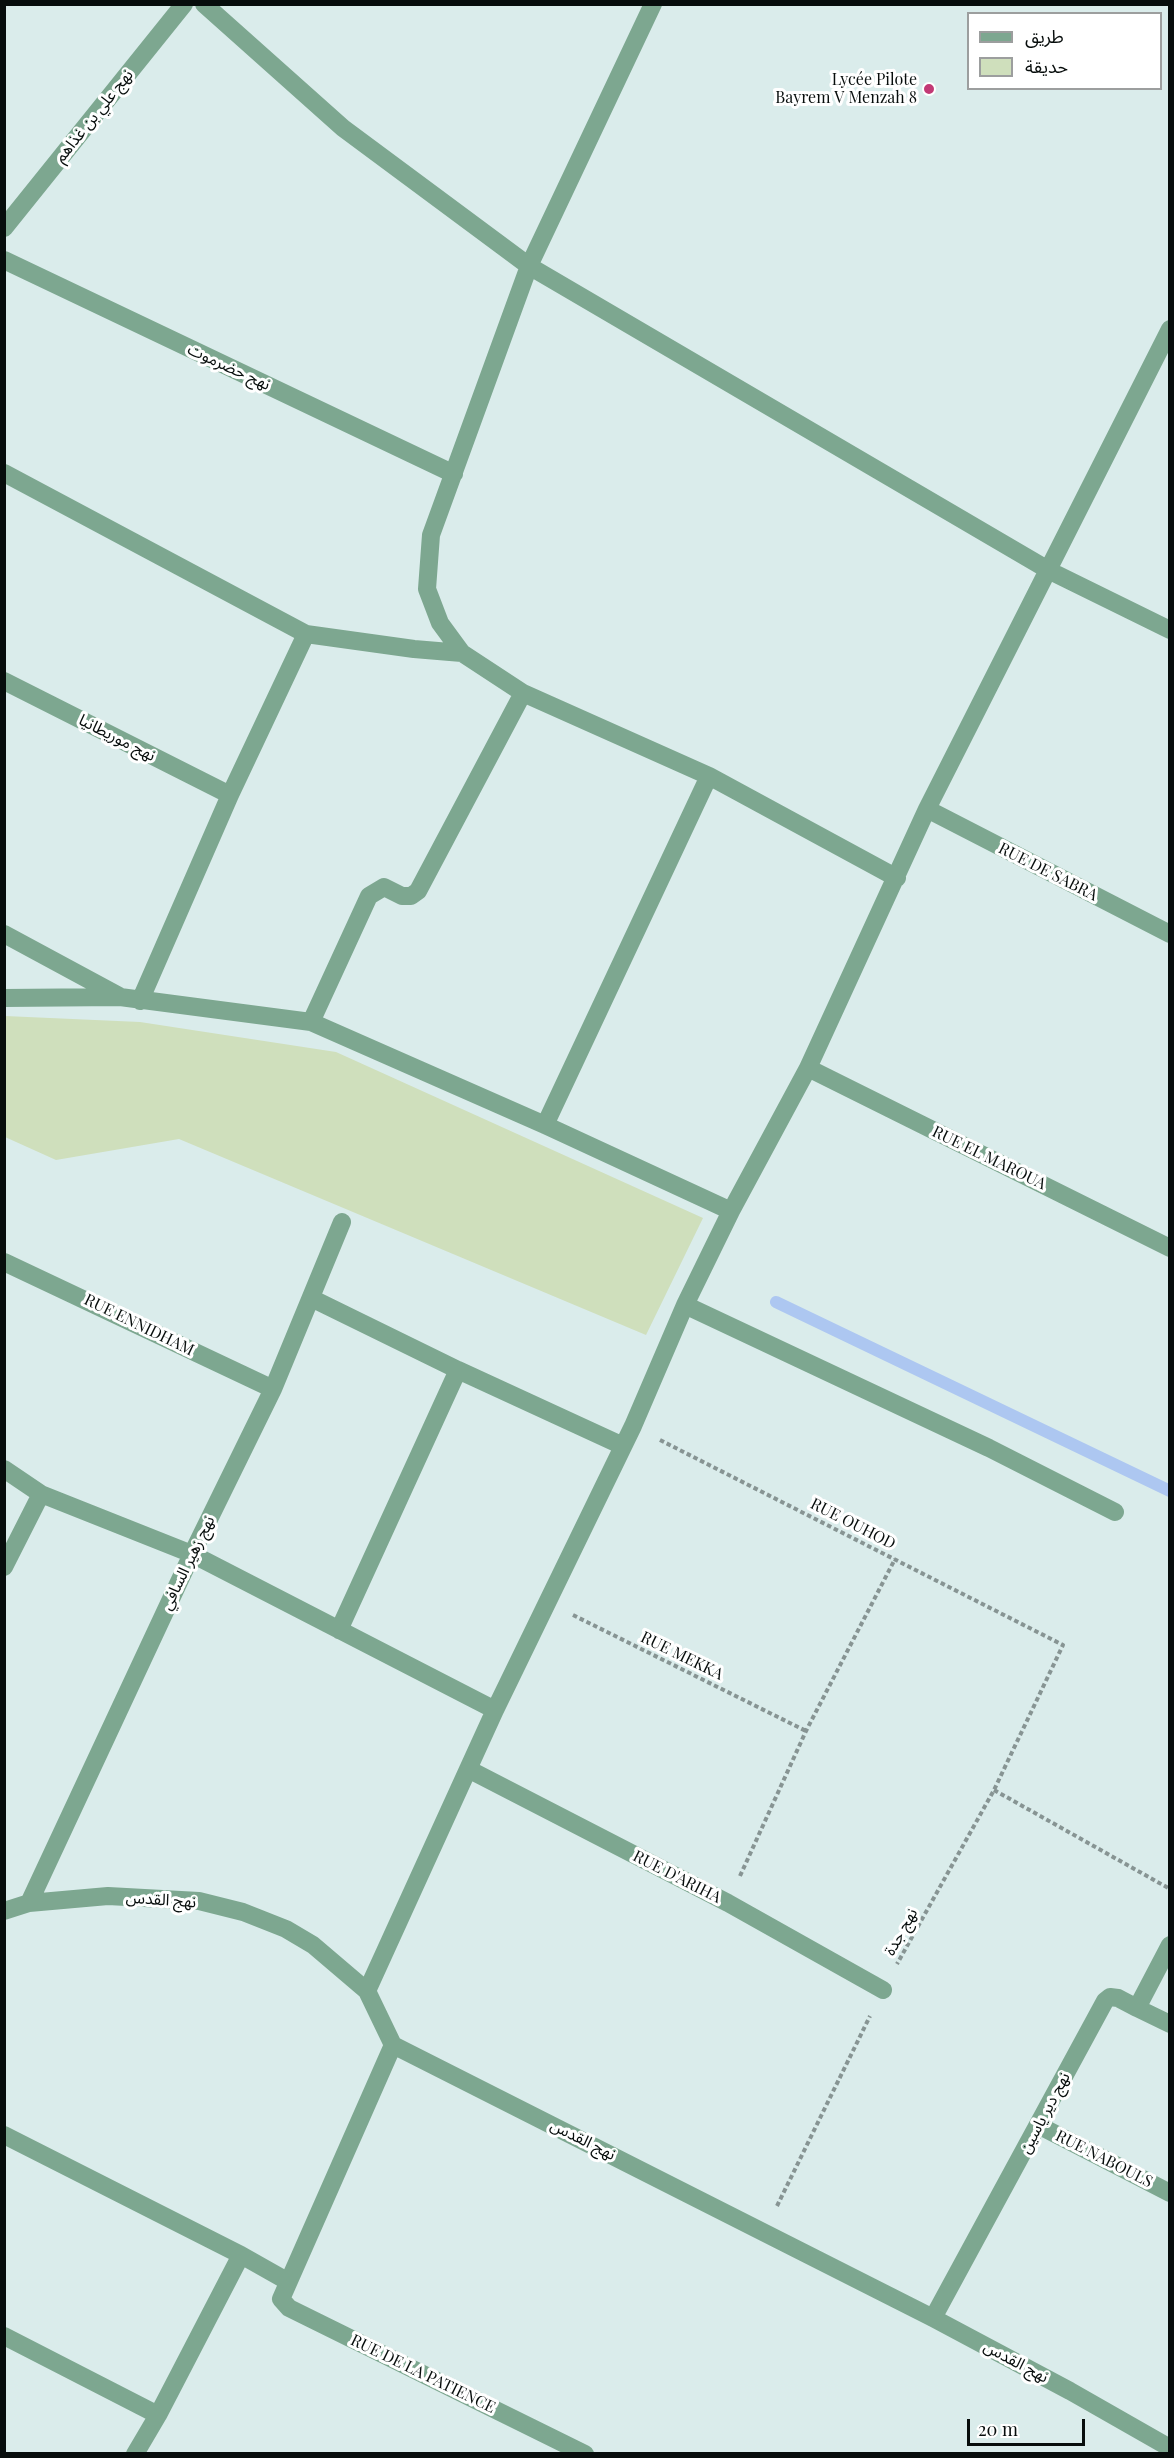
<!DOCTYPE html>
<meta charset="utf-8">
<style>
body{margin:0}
#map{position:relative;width:1174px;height:2458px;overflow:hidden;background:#daeceb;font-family:"Playfair Display","Noto Sans Arabic",serif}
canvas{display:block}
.frame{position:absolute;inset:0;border:6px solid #070d0c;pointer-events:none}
.legend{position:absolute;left:967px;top:12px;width:195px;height:78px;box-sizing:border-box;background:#fff;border:2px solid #9c9e9e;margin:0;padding:8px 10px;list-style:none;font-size:18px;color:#070d0c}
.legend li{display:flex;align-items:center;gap:12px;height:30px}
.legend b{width:30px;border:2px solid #9c9e9e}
.scale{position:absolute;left:967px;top:2419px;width:118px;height:27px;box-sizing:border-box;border:3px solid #070d0c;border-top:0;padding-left:8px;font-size:18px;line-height:21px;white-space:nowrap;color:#070d0c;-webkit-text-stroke:4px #fff;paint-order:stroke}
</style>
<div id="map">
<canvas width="1174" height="2458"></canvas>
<div class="frame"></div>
<ul class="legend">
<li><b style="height:8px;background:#7da790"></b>طريق</li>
<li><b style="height:16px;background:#cfdfbc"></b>حديقة</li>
</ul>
<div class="scale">20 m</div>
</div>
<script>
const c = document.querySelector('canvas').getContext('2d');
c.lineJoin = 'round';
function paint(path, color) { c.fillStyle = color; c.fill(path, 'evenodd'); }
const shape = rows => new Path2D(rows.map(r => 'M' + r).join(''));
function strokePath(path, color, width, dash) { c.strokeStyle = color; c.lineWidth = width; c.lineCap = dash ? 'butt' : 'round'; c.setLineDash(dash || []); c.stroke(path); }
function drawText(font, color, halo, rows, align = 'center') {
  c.font = font + ' "Playfair Display","Noto Sans Arabic",serif'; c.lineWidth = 6; c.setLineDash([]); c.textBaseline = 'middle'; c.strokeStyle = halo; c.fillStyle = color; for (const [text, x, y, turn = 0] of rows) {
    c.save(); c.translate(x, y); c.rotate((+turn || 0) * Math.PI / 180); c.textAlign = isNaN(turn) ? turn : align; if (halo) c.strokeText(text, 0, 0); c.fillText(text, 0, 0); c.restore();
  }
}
paint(shape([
 [5,1016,140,1022,336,1052,703,1218,646,1335,179,1139,56,1160,5,1137]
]), '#cfdfbc');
strokePath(shape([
 [776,1302,1170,1491]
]), '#adc7f1', 12);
strokePath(shape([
 [660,1440,1063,1645,994,1790,897,1964],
 [573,1615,806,1731],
 [994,1790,1170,1889],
 [740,1876,806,1731,895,1559],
 [777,2206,870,2016]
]), '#879493', 4, [4.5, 3]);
strokePath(shape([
 [204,4,343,128,529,266,1050,571,1170,630],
 [653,4,529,266,431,535,427,589,440,623,462,653,523,693,709,776,897,878],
 [4,228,184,4],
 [4,260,454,474],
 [4,473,306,634,414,649,462,653],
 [4,681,230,795],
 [927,809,1170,934],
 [4,934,119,996],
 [4,998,120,997,311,1022,545,1125,731,1211],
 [140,1001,230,795,306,634],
 [311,1022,369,896,384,887,402,896,411,896,418,891,523,693],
 [808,1068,1170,1248],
 [545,1125,709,776],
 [4,1262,273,1389],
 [311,1298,458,1370,623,1446],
 [685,1305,989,1448,1115,1512],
 [4,1469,41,1494,192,1554,495,1710],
 [4,1567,41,1494],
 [339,1630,458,1370],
 [468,1769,728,1903,883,1990],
 [29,1903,192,1554,273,1389,342,1222],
 [4,1911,29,1903,108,1896,199,1901,243,1912,286,1929,313,1945,367,1991,393,2045,933,2318,1070,2391,1170,2448],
 [367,1991,495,1710,633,1426,685,1305,731,1211,808,1068,927,809,1170,329],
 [1137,2008,1170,2024],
 [393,2045,281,2299,289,2308,585,2454],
 [1038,2125,1170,2193],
 [4,2135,241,2255,287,2281],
 [933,2318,1105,2001,1110,1997,1118,1998,1137,2008,1170,1945],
 [4,2336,158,2415],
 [135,2454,158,2415,241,2255]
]), '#7da790', 18);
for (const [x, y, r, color] of [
 [929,89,6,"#c23975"]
]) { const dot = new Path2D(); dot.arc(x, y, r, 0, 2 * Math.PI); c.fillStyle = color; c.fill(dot); strokePath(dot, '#fff', 2); }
drawText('16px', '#070d0c', '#fff', [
 ["Lycée Pilote",917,80],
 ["Bayrem V Menzah 8",917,98]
], 'right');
drawText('16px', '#070d0c', '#fff', [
 ["نهج علي بن غذاهم",94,116,-51],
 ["نهج حضرموت",229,367,25],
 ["نهج موريطانيا",117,738,27],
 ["RUE DE SABRA",1048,872,27],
 ["RUE EL MAROUA",989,1158,26],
 ["RUE ENNIDHAM",139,1325,26],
 ["RUE OUHOD",853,1524,27],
 ["نهج زهير السافي",188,1563,-64],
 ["RUE MEKKA",682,1656,26],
 ["RUE D'ARIHA",677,1877,27],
 ["نهج القدس",161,1900,4],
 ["نهج جدة",901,1932,-61],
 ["نهج دير ياسين",1045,2113,-62],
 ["نهج القدس",583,2140,27],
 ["RUE NABOULS",1104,2159,27],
 ["نهج القدس",1016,2362,28],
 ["RUE DE LA PATIENCE",423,2374,26]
]);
</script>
